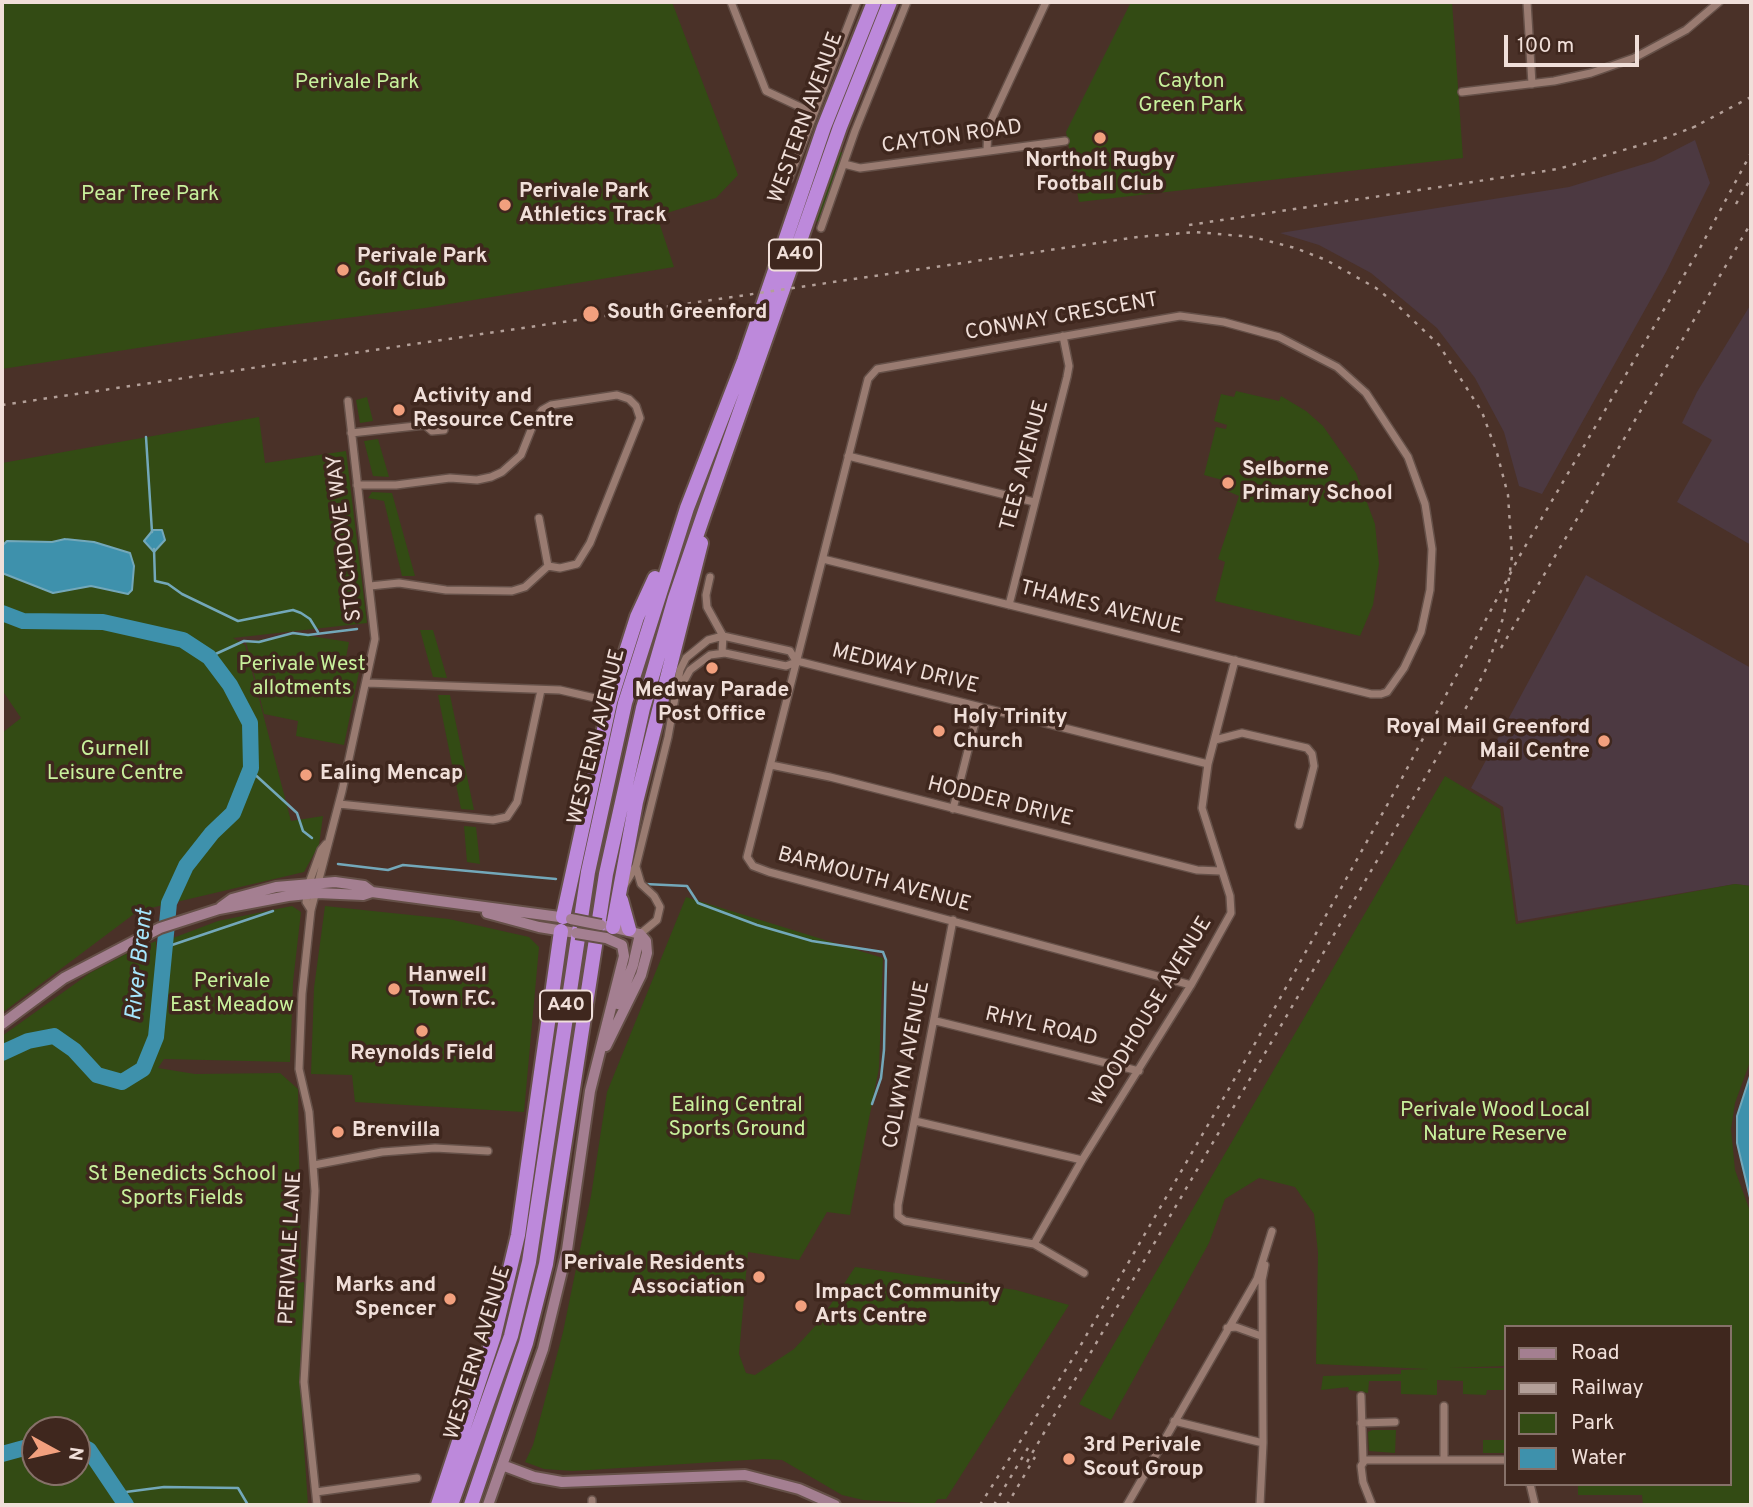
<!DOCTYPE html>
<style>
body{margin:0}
#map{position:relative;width:1753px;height:1507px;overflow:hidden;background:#4a3128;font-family:Overpass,sans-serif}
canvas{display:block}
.frame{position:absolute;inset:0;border:4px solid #f0dfd9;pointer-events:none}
.legend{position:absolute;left:1504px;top:1325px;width:228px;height:161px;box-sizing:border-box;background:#3f271e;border:2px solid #867169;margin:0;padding:9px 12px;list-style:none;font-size:21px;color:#f0dfd9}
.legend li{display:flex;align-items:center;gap:14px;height:35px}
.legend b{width:35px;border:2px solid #867169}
.north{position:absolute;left:21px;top:1416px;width:70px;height:70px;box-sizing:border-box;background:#3f271e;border:2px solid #867169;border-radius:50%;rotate:98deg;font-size:19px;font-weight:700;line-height:28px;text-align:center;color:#f0dfd9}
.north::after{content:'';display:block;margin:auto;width:24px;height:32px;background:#f2a07e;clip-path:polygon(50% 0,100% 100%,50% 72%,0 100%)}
.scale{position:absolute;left:1504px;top:35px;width:135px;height:32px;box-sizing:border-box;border:4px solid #f0dfd9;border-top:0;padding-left:9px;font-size:21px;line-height:24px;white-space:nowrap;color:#f0dfd9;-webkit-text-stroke:5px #3f271e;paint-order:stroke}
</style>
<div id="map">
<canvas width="1753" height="1507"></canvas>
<div class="frame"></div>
<ul class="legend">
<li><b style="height:9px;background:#a47f91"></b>Road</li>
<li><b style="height:9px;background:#b39f98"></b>Railway</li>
<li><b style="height:19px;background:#334b14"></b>Park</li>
<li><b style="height:19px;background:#3e91ac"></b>Water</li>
</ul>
<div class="north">N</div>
<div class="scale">100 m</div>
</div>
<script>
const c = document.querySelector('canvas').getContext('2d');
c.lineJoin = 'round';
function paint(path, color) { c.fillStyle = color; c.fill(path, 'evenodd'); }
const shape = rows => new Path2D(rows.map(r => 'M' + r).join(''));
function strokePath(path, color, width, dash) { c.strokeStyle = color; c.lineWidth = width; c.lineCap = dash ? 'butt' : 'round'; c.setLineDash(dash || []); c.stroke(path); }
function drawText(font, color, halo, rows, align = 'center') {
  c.font = font + ' Overpass,sans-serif'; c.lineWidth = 7; c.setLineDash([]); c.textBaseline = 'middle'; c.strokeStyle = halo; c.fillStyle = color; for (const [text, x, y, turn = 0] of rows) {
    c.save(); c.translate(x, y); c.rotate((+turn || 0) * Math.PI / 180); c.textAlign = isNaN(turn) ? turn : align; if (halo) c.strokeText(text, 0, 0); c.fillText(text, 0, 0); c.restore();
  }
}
paint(shape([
 [1695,140,1710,183,1666,272,1542,494,1519,486,1504,432,1475,378,1437,328,1371,273,1319,245,1280,233,1569,187,1654,161],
 [1751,304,1751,545,1677,502,1712,440,1682,423,1697,392],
 [1586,575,1751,668,1751,886,1735,884,1518,921,1503,807,1471,788]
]), '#4c3941');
paint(shape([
 [2,2,672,2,738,175,716,198,657,216,674,267,425,308,267,328,2,369],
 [1131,2,1452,2,1463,158,1079,202,1066,132],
 [839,151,843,153,820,221,814,222],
 [1236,391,1279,401,1281,396,1306,411,1323,426,1356,473,1375,524,1379,564,1373,605,1360,636,1215,601,1225,562,1218,559,1239,496,1225,490,1226,481,1204,475,1216,427,1226,429,1227,425,1214,421,1221,394,1234,397],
 [367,397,373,421,360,423,356,400],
 [259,417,265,463,346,451,367,623,233,638,245,645,291,821,323,816,319,845,304,872,138,911,2,1013,2,733,21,718,2,690,2,463],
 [378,439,389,477,373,476,364,441],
 [372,492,392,493,415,576,402,576,384,501,368,498],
 [420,630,433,630,447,678,433,677],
 [298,634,349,642,344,668,359,672,344,745,296,736,298,721,264,714,246,642],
 [438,695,450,695,474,810,461,809],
 [1445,776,1500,809,1516,924,1735,884,1751,886,1751,1059,1735,1103,1731,1129,1735,1170,1751,1214,1751,1505,1643,1505,1642,1495,1578,1495,1578,1484,1730,1484,1730,1327,1506,1327,1506,1366,1450,1368,1506,1368,1506,1390,1487,1390,1486,1395,1463,1394,1463,1381,1437,1380,1437,1395,1401,1394,1401,1381,1369,1381,1368,1393,1349,1390,1348,1387,1321,1390,1323,1376,1401,1374,1401,1370,1428,1369,1316,1364,1318,1253,1314,1214,1295,1187,1259,1178,1225,1199,1209,1243,1111,1420,1079,1404],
 [464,826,476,827,480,864,467,862],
 [686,897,883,958,879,1068,850,1215,827,1212,799,1260,748,1252,739,1354,746,1373,755,1375,794,1349,819,1322,823,1328,820,1321,855,1267,1016,1290,1069,1305,946,1499,938,1499,934,1504,863,1500,842,1495,782,1460,763,1459,573,1471,544,1469,525,1462,533,1445,563,1332,591,1196,607,1092],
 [292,906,301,912,293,982,290,1062,164,1059,158,1068,195,1074,280,1073,298,1089,301,1280,280,1286,304,1282,302,1417,308,1505,2,1505,2,1036,90,973,124,955,156,941,156,953,157,946,172,940,173,938,218,921],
 [35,1430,77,1430,77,1472,35,1472],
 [325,906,449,919,529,937,539,947,524,1112,355,1102,352,1075,311,1074,314,988],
 [1372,1430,1396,1430,1395,1453,1369,1451,1368,1432],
 [1483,1440,1506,1440,1506,1453,1483,1453]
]), '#334b14');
const water = shape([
 [153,530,162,530,165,540,154,552,144,541,153,530],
 [65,539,94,542,130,553,134,566,132,590,128,594,91,586,53,593,2,573,2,546,7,541,52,542,65,539],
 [1751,1073,1751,1202,1737,1143,1737,1116,1751,1073]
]);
paint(water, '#3e91ac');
strokePath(water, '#73a8ba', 2);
strokePath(shape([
 [146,437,152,532],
 [154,549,155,581,168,584,182,594,238,621,293,610,301,613,310,619,318,632],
 [209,657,244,641,259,642,293,633,308,635,357,629],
 [250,770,297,813,303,831,312,838],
 [338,864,388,870,403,865,556,879],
 [645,884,687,886,698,903,757,925,812,941,883,952,886,960,884,1050,881,1078,872,1104],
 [166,947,273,911],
 [118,1493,164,1487,238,1488,248,1505]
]), '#73a8ba', 2.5);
strokePath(shape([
 [2,613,23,621,103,622,183,640,209,657,230,685,250,723,251,768,233,813,212,833,186,866,169,903,156,1037,143,1069,122,1082,97,1075,74,1050,54,1036,28,1041,2,1053],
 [77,1444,89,1450,126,1505],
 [2,1454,35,1445]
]), '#3e91ac', 16);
const street = shape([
 [731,2,766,91,813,113],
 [1527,2,1532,84],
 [1462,92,1554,81,1591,73,1634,58,1686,30,1719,2],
 [987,150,988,127,1046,2],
 [844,164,860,168,1065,141],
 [789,179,857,2],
 [821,228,855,131,907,2],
 [351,433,425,425,432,431,444,430],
 [848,456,1034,502],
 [357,485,396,485,450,478,477,480,491,477,502,472,521,455,535,420,542,410,551,405,617,395,629,399,636,406,640,418,590,543,577,564,560,568,548,566,525,587,512,591,446,590,399,583,370,586],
 [539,518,548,566],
 [823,559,1371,694,1381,694,1387,692,1404,668,1421,632,1430,590,1432,549,1425,504,1408,457,1366,393,1337,367,1279,337,1224,322,1180,316,877,369,868,379,747,857,753,866,769,872,1191,985],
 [710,577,706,595,707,607,723,636,722,653],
 [1009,605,1067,377,1069,366,1063,336],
 [797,661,1208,764],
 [367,683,560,690,595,698],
 [680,688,690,670,710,655,725,653,786,666,796,662],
 [1215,740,1242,733,1307,748,1312,754,1314,766,1299,825],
 [771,765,830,777,1197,870,1220,871],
 [339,804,493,820,507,817,517,802,541,690],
 [953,809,979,707],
 [636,867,641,884,654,896,660,907,657,920,640,934],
 [624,886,636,866,668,737,680,670,686,658,708,640,723,636,790,651,796,661],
 [311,910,306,902,309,883,321,850,326,844],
 [953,920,898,1205,898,1216,905,1221,1034,1244,1084,1273],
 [936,1021,1139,1071],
 [915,1121,1082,1160],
 [314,1165,382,1152,435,1148,488,1151],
 [1034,1244,1082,1160,1191,985,1231,913,1230,896,1202,808,1208,764,1235,660],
 [1227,1328,1236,1327,1261,1336],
 [1361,1396,1363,1461],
 [1174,1421,1263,1443],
 [1361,1423,1395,1422],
 [1444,1460,1444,1406],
 [1530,1484,1535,1505],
 [316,1492,417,1478],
 [592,1500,592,1505],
 [317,1505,304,1382,315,1191,309,1112,299,1069,302,994,311,910,342,791,375,639,348,401],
 [1127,1505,1257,1279,1272,1231],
 [1260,1505,1263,1443,1262,1280,1265,1265],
 [1372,1505,1363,1482,1361,1466,1365,1460,1506,1460]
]);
const secondary = shape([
 [221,907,232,899,276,887,335,882,364,886,372,892,567,918],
 [487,913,539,927,576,933],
 [606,926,640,934,646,941,647,953,641,975,606,1046],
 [618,1004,633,965,640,934],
 [2,1024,64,978,160,928,219,909,288,896,317,893,363,895,372,892],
 [502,1465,534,1477,562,1482,745,1475,799,1489,835,1505],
 [488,1505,543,1349,567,1250,590,1091,624,956,622,945,606,938]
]);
const highway = shape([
 [621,900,629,929],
 [563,917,610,702,637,617,655,578],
 [613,927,636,802,701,543],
 [438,1505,494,1336,518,1235,561,931],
 [451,1505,511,1336,529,1262,588,872,625,703,687,508,744,361,824,127,874,2],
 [471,1505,526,1343,546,1264,606,874,643,708,675,598,705,511,840,127,890,2]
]);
strokePath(street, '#655048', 10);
strokePath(secondary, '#655048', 14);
strokePath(highway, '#655048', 18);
strokePath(street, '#997b71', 7);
strokePath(secondary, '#a47f91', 10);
strokePath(highway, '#bd89db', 14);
strokePath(shape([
 [1692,128,1751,97],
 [1736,204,1751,178],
 [1189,225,1558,169,1665,138,1699,125],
 [2,405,1138,237,1195,232,1253,237,1295,248,1326,260,1376,288,1396,304,1439,345,1482,412,1497,453,1508,495,1512,556,1504,615,1488,665,1473,695],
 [1501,648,1751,223],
 [1027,1462,1478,687],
 [980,1505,1075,1355,1253,1047,1401,780,1519,557,1700,248,1751,153],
 [994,1505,1028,1448],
 [1007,1505,1035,1457]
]), '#b39f98', 2.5, [3.5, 7]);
const secondaryBridge = shape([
 [571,919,601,925],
 [576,933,606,938]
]);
strokePath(secondaryBridge, '#655048', 14, []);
strokePath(secondaryBridge, '#a47f91', 10);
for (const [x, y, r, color] of [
 [1100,138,7,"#f2a07e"],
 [505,205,7,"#f2a07e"],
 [343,270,7,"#f2a07e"],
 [591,314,9,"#f2a07e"],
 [399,410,7,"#f2a07e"],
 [1228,483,7,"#f2a07e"],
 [712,668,7,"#f2a07e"],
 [939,731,7,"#f2a07e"],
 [1604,741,7,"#f2a07e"],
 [306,775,7,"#f2a07e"],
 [394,989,7,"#f2a07e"],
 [422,1031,7,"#f2a07e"],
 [338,1132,7,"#f2a07e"],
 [759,1277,7,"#f2a07e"],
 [450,1299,7,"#f2a07e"],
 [801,1306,7,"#f2a07e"],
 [1069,1459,7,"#f2a07e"]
]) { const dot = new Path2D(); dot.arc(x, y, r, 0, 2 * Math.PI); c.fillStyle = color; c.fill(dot); strokePath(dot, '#3f271e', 2.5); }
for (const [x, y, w] of [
 [795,255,52],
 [566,1006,52]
]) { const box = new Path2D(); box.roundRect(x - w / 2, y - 15.5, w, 31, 5); c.fillStyle = '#3f271e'; c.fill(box); strokePath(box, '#f0dfd9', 2); }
drawText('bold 19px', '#f0dfd9', null, [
 ["A40",795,255],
 ["A40",566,1006]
]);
drawText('21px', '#c8f19c', '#3f271e', [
 ["Cayton",1191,83],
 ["Green Park",1191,107],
 ["Perivale Park",357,84],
 ["Pear Tree Park",150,196],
 ["Perivale West",302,666],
 ["allotments",302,690],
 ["Gurnell",115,751],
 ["Leisure Centre",115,775],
 ["Perivale",232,983],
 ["East Meadow",232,1007],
 ["Ealing Central",737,1107],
 ["Sports Ground",737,1131],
 ["Perivale Wood Local",1495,1112],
 ["Nature Reserve",1495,1136],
 ["St Benedicts School",182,1176],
 ["Sports Fields",182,1200]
]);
drawText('21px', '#f0dfd9', '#3f271e', [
 ["WESTERN AVENUE",807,118,-70],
 ["CAYTON ROAD",952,138,-8],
 ["CONWAY CRESCENT",1062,318,-10],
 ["TEES AVENUE",1026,466,-75],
 ["STOCKDOVE WAY",346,538,-97],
 ["THAMES AVENUE",1101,609,14],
 ["MEDWAY DRIVE",905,670,14],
 ["WESTERN AVENUE",598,737,-76],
 ["HODDER DRIVE",1000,803,14],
 ["BARMOUTH AVENUE",874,881,15],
 ["WOODHOUSE AVENUE",1152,1012,-59],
 ["RHYL ROAD",1041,1028,13],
 ["COLWYN AVENUE",908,1065,-79],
 ["PERIVALE LANE",292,1248,-87],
 ["WESTERN AVENUE",479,1353,-73]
]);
drawText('bold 21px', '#f0dfd9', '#3f271e', [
 ["Northolt Rugby",1100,162,"center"],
 ["Football Club",1100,186,"center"],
 ["Perivale Park",519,193],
 ["Athletics Track",519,217],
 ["Perivale Park",357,258],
 ["Golf Club",357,282],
 ["South Greenford",607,314],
 ["Activity and",413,398],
 ["Resource Centre",413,422],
 ["Selborne",1242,471],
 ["Primary School",1242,495],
 ["Medway Parade",712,692,"center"],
 ["Post Office",712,716,"center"],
 ["Holy Trinity",953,719],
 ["Church",953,743],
 ["Royal Mail Greenford",1590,729,"right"],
 ["Mail Centre",1590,753,"right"],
 ["Ealing Mencap",320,775],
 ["Hanwell",408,977],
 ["Town F.C.",408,1001],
 ["Reynolds Field",422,1055,"center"],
 ["Brenvilla",352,1132],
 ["Perivale Residents",745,1265,"right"],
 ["Association",745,1289,"right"],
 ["Marks and",436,1287,"right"],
 ["Spencer",436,1311,"right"],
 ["Impact Community",815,1294],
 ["Arts Centre",815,1318],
 ["3rd Perivale",1083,1447],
 ["Scout Group",1083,1471]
], 'left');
drawText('italic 23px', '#a6e6fd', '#3f271e', [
 ["River Brent",141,965,-84]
]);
</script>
